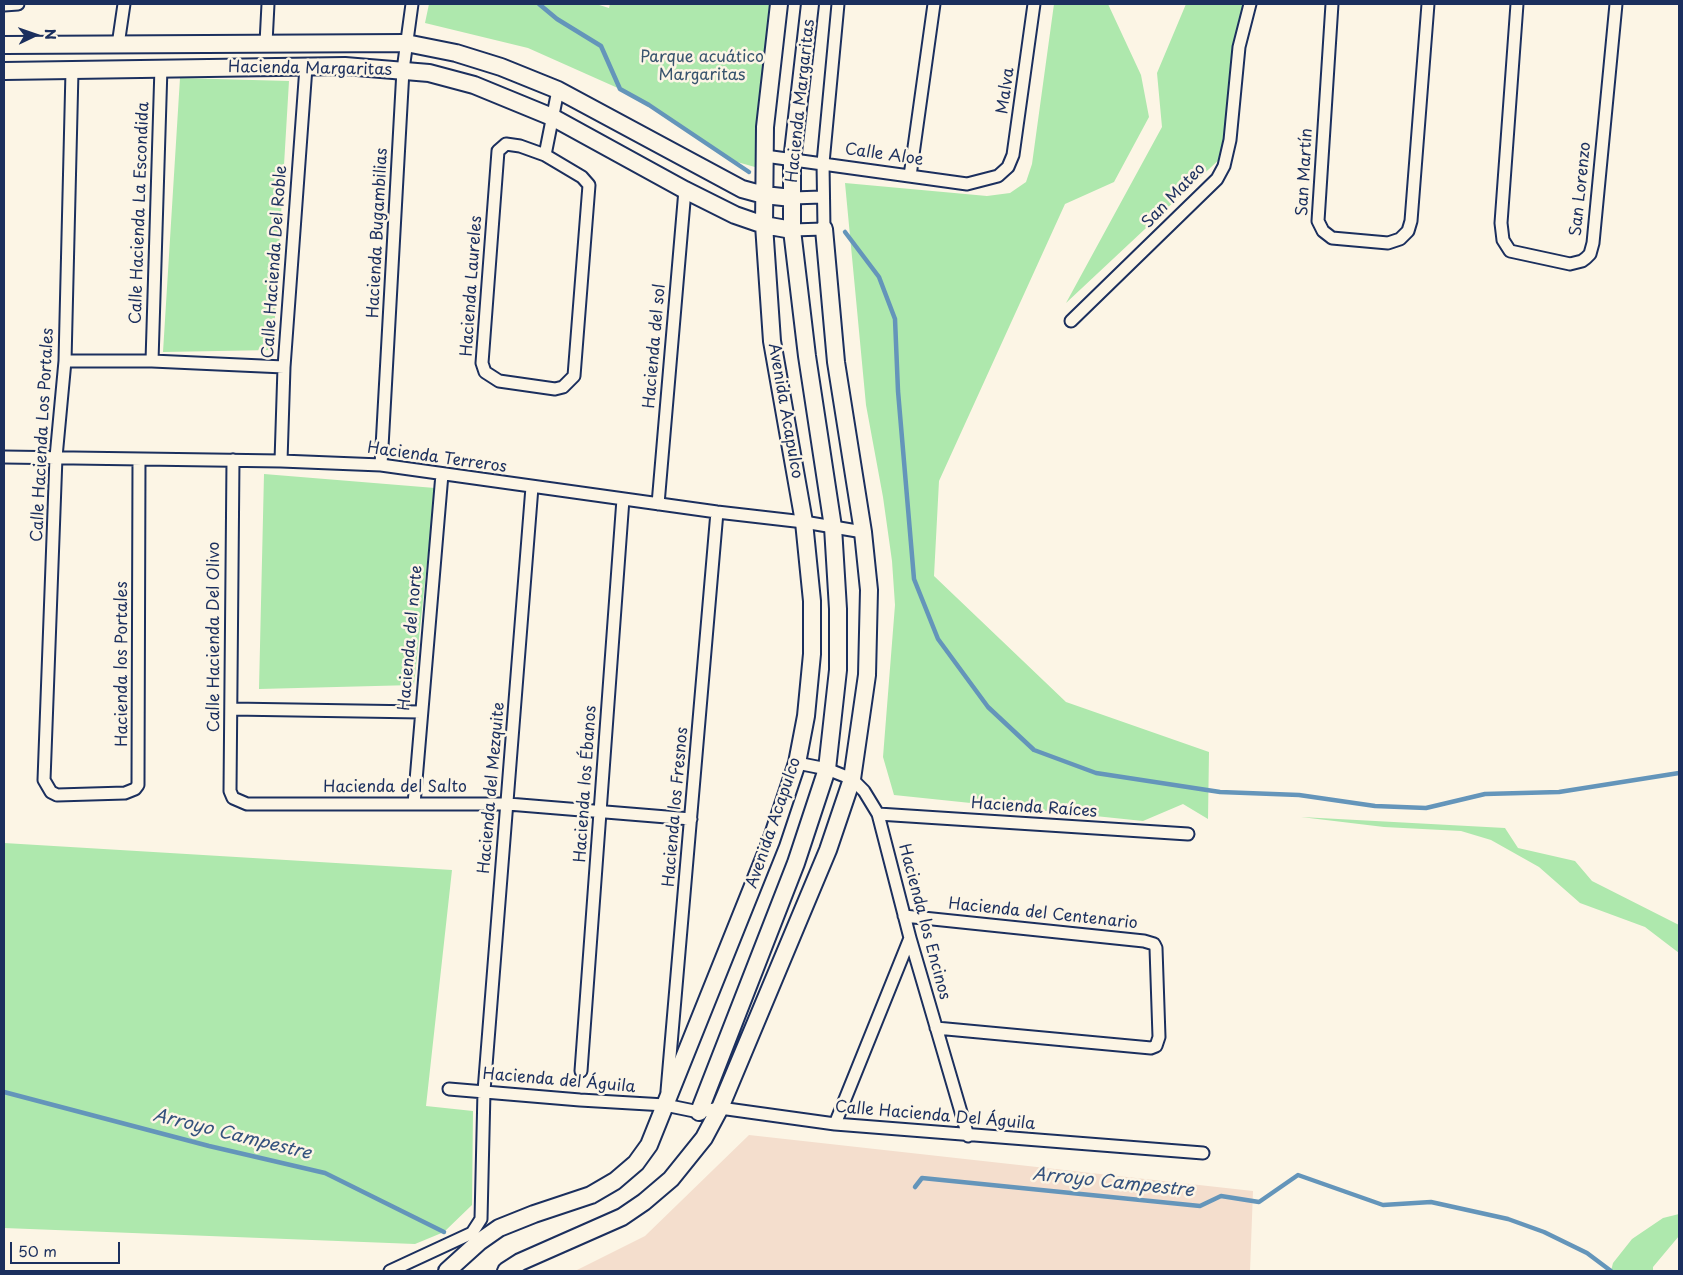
<!DOCTYPE html>
<meta charset="utf-8">
<style>
body{margin:0}
#map{position:relative;width:1683px;height:1275px;overflow:hidden;background:#fcf5e5;font-family:"Playpen Sans",sans-serif}
canvas{display:block}
.frame{position:absolute;inset:0;border:5px solid #1b2f5e;pointer-events:none}
.north{position:absolute;left:10px;top:10px;width:50px;height:50px;-webkit-text-stroke:4px #fcf5e5;paint-order:stroke;rotate:87deg;font-size:14px;font-weight:700;line-height:20px;text-align:center;color:#1b2f5e}
.north::after{content:'';display:block;margin:auto;width:18px;height:22px;background:#1b2f5e;clip-path:polygon(50% 0,100% 100%,50% 72%,0 100%)}
.scale{position:absolute;left:10px;top:1242px;width:110px;height:22px;box-sizing:border-box;border:2px solid #1b2f5e;border-top:0;padding-left:6px;font-size:15px;line-height:18px;white-space:nowrap;color:#1b2f5e;-webkit-text-stroke:4px #fcf5e5;paint-order:stroke}
</style>
<div id="map">
<canvas width="1683" height="1275"></canvas>
<div class="frame"></div>
<div class="north">N</div>
<div class="scale">50 m</div>
</div>
<script>
const c = document.querySelector('canvas').getContext('2d');
c.lineJoin = 'round';
function paint(path, color) { c.fillStyle = color; c.fill(path, 'evenodd'); }
const shape = rows => new Path2D(rows.map(r => 'M' + r).join(''));
function strokePath(path, color, width, dash) { c.strokeStyle = color; c.lineWidth = width; c.lineCap = dash ? 'butt' : 'round'; c.setLineDash(dash || []); c.stroke(path); }
function drawText(font, color, halo, rows, align = 'center') {
  c.font = font + ' "Playpen Sans",sans-serif'; c.lineWidth = 5; c.setLineDash([]); c.textBaseline = 'middle'; c.strokeStyle = halo; c.fillStyle = color; for (const [text, x, y, turn = 0] of rows) {
    c.save(); c.translate(x, y); c.rotate((+turn || 0) * Math.PI / 180); c.textAlign = isNaN(turn) ? turn : align; if (halo) c.strokeText(text, 0, 0); c.fillText(text, 0, 0); c.restore();
  }
}
paint(shape([
 [749,1135,1253,1191,1250,1271,575,1271,645,1236]
]), '#f4decd');
paint(shape([
 [429,4,596,4,609,8,610,4,772,4,757,134,762,169,730,160,649,105,620,89,528,48,425,23],
 [1054,4,1108,4,1141,75,1149,117,1114,182,1065,204,939,481,934,576,1066,702,1209,752,1208,819,1183,804,1143,821,894,795,883,757,895,605,892,561,883,497,866,405,845,183,987,196,1010,193,1026,182,1032,164],
 [1186,4,1247,4,1239,24,1224,155,1066,303,1162,127,1157,73],
 [180,78,289,81,273,350,163,352],
 [264,474,435,488,414,685,259,689],
 [1301,817,1505,828,1518,848,1575,861,1592,881,1679,925,1679,953,1645,927,1580,903,1539,867,1491,840,1461,831,1384,827],
 [4,843,452,870,426,1106,473,1111,472,1205,444,1232,415,1244,4,1228],
 [1679,1214,1679,1236,1653,1267,1653,1271,1611,1271,1613,1263,1632,1239,1663,1218]
]), '#aee8ad');
strokePath(shape([
 [539,4,557,19,601,46,620,89,649,105,749,172],
 [845,232,879,277,895,319,898,391,914,579,938,639,988,707,1034,750,1096,773,1220,792,1299,795,1375,806,1426,808,1485,794,1559,792,1679,773],
 [4,1092,209,1146,325,1173,444,1232],
 [915,1187,922,1178,1200,1206,1221,1196,1259,1202,1298,1175,1383,1205,1431,1202,1508,1219,1544,1232,1587,1253,1611,1271]
]), '#6495ba', 4.5);
const street = shape([
 [1332,4,1318,221,1323,231,1332,238,1388,243,1400,239,1408,231,1411,221,1428,4],
 [1517,4,1501,223,1503,240,1510,251,1570,264,1582,261,1586,258,1590,254,1593,243,1616,4],
 [4,5,18,4],
 [266,43,268,4],
 [118,45,124,4],
 [72,71,65,361,56,457,44,780,51,792,57,795,125,793,135,789,138,785,139,459],
 [506,144,520,146,545,155,582,177,589,185,574,376,563,387,555,389,499,381,485,372,482,363,498,151,506,144],
 [545,155,558,90],
 [765,156,967,184,998,176,1008,167,1013,155,1034,4],
 [910,176,934,4],
 [792,198,822,197],
 [792,230,824,229,823,163,838,4],
 [1071,321,1217,179,1224,166,1230,140,1239,47,1250,4],
 [65,361,152,361,284,367],
 [152,361,161,67],
 [4,457,281,461,381,465,717,512,804,522,863,532],
 [233,460,230,791,233,798,247,804,508,804,691,819],
 [281,461,284,367,306,67],
 [381,465,403,70,412,4],
 [658,504,685,190],
 [232,709,421,712],
 [797,763,827,769,852,779,864,791,878,814,910,938,968,1136],
 [414,804,442,474],
 [878,814,1188,834],
 [904,916,1144,941,1154,944,1156,948,1159,1037,1156,1046,1151,1048,936,1028],
 [581,1071,623,499],
 [449,1089,580,1100,665,1105,699,1112,720,1108,835,1124,1203,1153],
 [667,1091,717,512],
 [835,1124,910,938],
 [390,1271,472,1233,481,1219,484,1091,532,487]
]);
const secondary = shape([
 [4,45,406,43,456,53,501,67,558,90,742,189,764,195,792,198],
 [4,71,345,66,429,73,474,85,552,117,685,190,735,215,764,225,792,230],
 [699,1112,796,863,827,769,838,670,838,609,833,527,807,356,792,230,792,161,810,4],
 [447,1271,479,1242,499,1228,534,1214,591,1195,615,1181,636,1163,649,1145,771,841,797,763,806,716,812,654,812,601,804,522,772,341,764,225,765,127,779,4],
 [506,1271,520,1262,622,1217,644,1202,671,1179,704,1138,720,1108,828,850,852,779,867,675,869,590,863,532,836,362,824,229]
]);
strokePath(street, '#1b2f5e', 15);
strokePath(secondary, '#1b2f5e', 20);
strokePath(street, '#fcf5e5', 11);
strokePath(secondary, '#fcf5e5', 16);
drawText('16px', '#38546e', '#fcf5e5', [
 ["Parque acuático",702,58],
 ["Margaritas",702,76]
]);
drawText('16px', '#1b2f5e', '#fcf5e5', [
 ["Hacienda Margaritas",310,69,1],
 ["Malva",1006,91,-82],
 ["Hacienda Margaritas",801,101,-84],
 ["Calle Aloe",884,155,8],
 ["San Martín",1305,172,-87],
 ["San Lorenzo",1581,189,-84],
 ["San Mateo",1174,196,-46],
 ["Calle Hacienda La Escondida",140,213,-88],
 ["Hacienda Bugambilias",378,233,-87],
 ["Calle Hacienda Del Roble",275,262,-86],
 ["Hacienda Laureles",472,286,-86],
 ["Hacienda del sol",655,346,-85],
 ["Avenida Acapulco",785,411,80],
 ["Calle Hacienda Los Portales",43,435,-87],
 ["Hacienda Terreros",437,458,8],
 ["Calle Hacienda Del Olivo",215,637,-90],
 ["Hacienda del norte",411,638,-85],
 ["Hacienda los Portales",123,664,-90],
 ["Hacienda los Ébanos",586,784,-86],
 ["Hacienda del Salto",395,788],
 ["Hacienda del Mezquite",492,788,-85],
 ["Hacienda los Fresnos",676,807,-85],
 ["Hacienda Raíces",1034,808,4],
 ["Avenida Acapulco",774,823,-71],
 ["Hacienda del Centenario",1043,914,6],
 ["Hacienda los Encinos",924,922,75],
 ["Hacienda del Águila",559,1081,5],
 ["Calle Hacienda Del Águila",935,1116,5]
]);
drawText('italic 18px', '#33517d', '#fcf5e5', [
 ["Arroyo Campestre",232,1135,14],
 ["Arroyo Campestre",1113,1183,6]
]);
</script>
